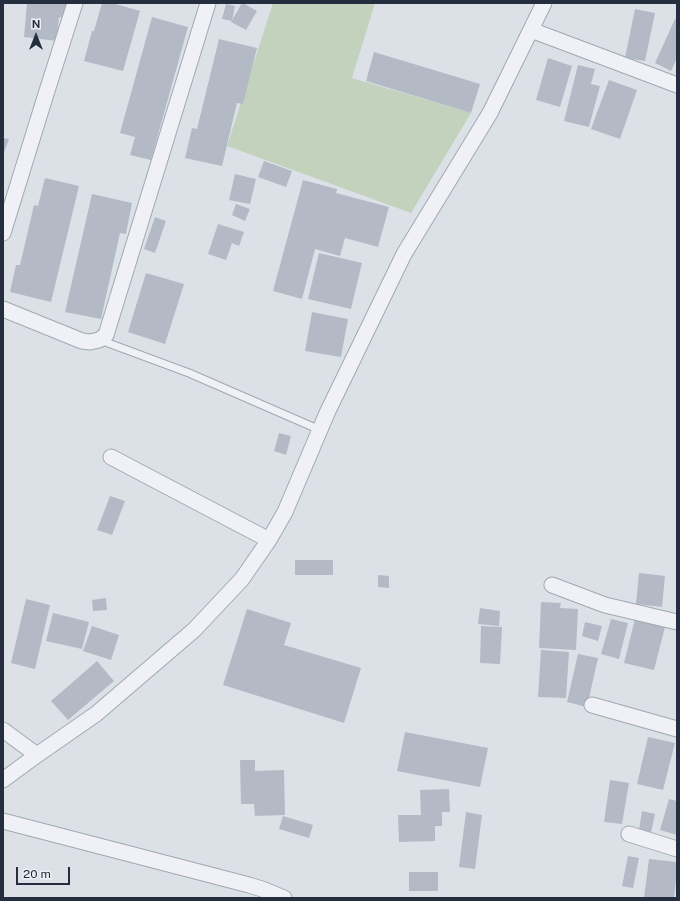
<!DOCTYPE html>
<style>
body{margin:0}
#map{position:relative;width:680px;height:901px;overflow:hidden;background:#dce1e8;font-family:"Public Sans",sans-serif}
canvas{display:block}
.frame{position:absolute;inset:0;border:4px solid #252e3f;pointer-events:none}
.north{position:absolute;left:16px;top:16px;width:40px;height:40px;-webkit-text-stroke:3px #ebf0f5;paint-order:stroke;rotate:0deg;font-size:11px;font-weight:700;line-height:16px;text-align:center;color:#252e3f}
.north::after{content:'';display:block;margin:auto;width:14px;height:18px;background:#252e3f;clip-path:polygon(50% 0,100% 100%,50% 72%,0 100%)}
.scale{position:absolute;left:16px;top:867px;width:54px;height:18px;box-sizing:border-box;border:2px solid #252e3f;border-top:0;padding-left:5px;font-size:12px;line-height:14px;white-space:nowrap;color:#252e3f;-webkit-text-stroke:3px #ebf0f5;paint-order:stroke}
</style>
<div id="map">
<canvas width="680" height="901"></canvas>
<div class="frame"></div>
<div class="north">N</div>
<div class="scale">20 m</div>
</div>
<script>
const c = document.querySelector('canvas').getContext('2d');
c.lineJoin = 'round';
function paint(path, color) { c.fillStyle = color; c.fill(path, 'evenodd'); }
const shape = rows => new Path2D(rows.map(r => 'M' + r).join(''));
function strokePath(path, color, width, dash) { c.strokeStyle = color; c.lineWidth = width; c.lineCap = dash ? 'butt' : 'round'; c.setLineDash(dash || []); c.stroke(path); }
paint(shape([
 [273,3,375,3,352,78,471,113,411,213,227,146]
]), '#c2d2bc');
paint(shape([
 [27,3,68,3,67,18,59,17,57,41,24,37],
 [102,3,112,3,140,11,123,71,84,61,92,31,94,31],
 [242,3,243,3,257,11,246,30,231,22],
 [226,4,235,6,232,21,222,19],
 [635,9,655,13,645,61,625,58],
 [152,17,188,27,151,160,130,155,135,137,120,133],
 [675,19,677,20,677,58,671,71,655,63],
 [219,39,257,48,243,104,237,103,222,166,185,158,192,128,197,129],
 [374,52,480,84,471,113,366,81],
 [548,58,572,66,560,107,536,100],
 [578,65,595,69,591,84,600,86,589,127,564,121],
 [609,80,637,90,620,139,591,129],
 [3,138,9,139,3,155],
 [264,161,292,171,286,187,258,177],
 [235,174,256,179,250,204,229,200],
 [45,178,79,186,51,302,10,292,16,265,20,265,34,205,38,206],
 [303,180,337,189,336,193,389,207,378,247,345,238,340,256,315,249,302,299,273,291],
 [92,194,132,203,126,234,120,233,101,319,65,312],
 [236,204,250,209,245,221,232,215],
 [155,217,166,221,155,253,144,249],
 [218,224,244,232,239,246,232,243,226,260,208,254],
 [319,253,362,263,351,309,308,299],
 [146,273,184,284,165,344,128,332],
 [312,312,348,319,341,357,305,351],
 [279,433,291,436,286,455,274,451],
 [110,496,125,501,112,535,97,530],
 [295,560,333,560,333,575,295,575],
 [639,573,665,576,662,607,636,604],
 [378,575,389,576,389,588,378,587],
 [106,598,107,610,93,611,92,600],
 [26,599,50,605,35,669,11,663],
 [541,602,561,603,560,608,578,609,576,650,539,648],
 [480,608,500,611,499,626,478,624],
 [247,609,291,623,284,645,361,668,344,723,223,685],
 [53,613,89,622,82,649,46,641],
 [611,619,628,623,619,659,601,654],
 [635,619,665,627,654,670,624,663],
 [585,622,602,626,598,641,582,636],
 [92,626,119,635,111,660,83,651],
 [481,626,502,627,500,664,480,663],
 [541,650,569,652,566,698,538,697],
 [578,654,598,658,587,707,567,702],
 [97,661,114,681,68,720,51,701],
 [405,732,488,748,480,787,397,771],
 [648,737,675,743,663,790,637,784],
 [240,760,255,760,255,771,284,770,285,815,255,816,254,804,241,804],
 [610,780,629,783,622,824,604,822],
 [449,789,450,812,442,812,442,826,435,826,435,841,399,842,398,815,421,815,420,790],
 [669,799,677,801,677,835,660,830],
 [642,811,655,814,651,833,639,830],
 [466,812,482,815,475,869,459,867],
 [283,816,313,825,309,838,279,829],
 [628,856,639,858,633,888,622,886],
 [649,859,677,862,677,872,674,898,644,898],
 [409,872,438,872,438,891,409,891]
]), '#b3bac5');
const service = shape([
 [100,340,189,373,320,430]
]);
const minor = shape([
 [531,30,677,85],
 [3,233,46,94,75,3],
 [3,309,82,341,90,342,99,340,106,335,208,3],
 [111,457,269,540],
 [552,585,605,605,677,622],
 [592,705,677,729],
 [3,730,37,755],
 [3,780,37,755,96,714,194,630,242,579,269,540,285,512,327,413,404,254,490,113,544,3],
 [3,821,249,885,262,889,284,898],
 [629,834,677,849]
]);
strokePath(service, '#a1a8b2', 9);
strokePath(minor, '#a1a8b2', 17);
strokePath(service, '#eff1f6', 7);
strokePath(minor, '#eff1f6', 15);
</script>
